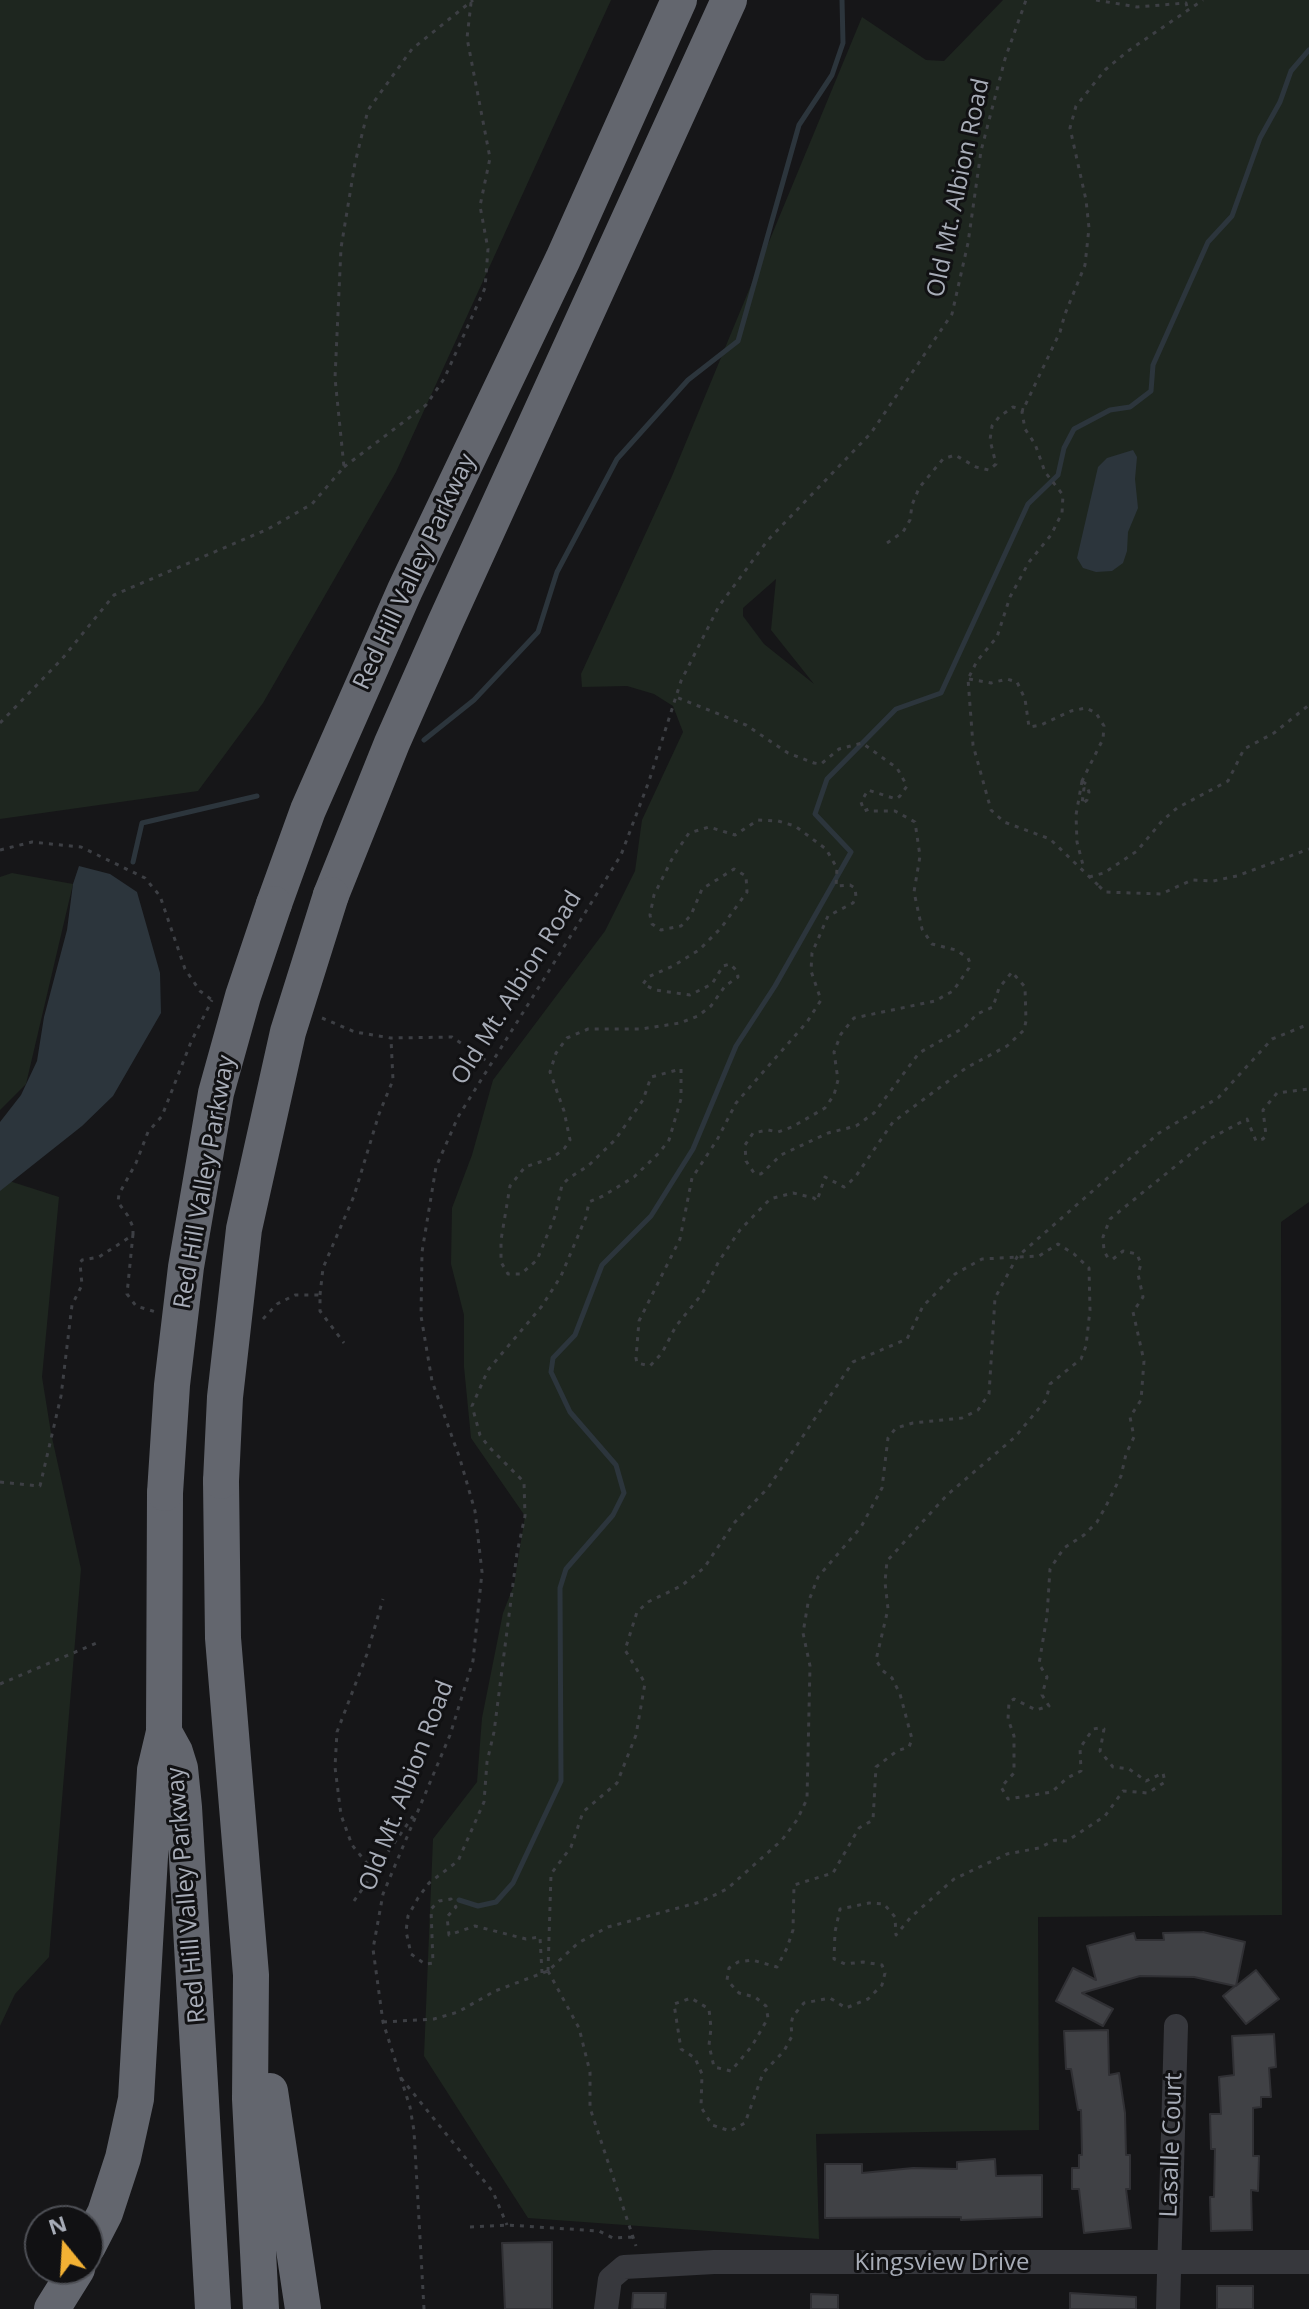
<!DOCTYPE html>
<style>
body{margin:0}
#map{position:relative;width:1309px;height:2309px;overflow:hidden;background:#161618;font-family:"Open Sans",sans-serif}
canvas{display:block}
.north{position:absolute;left:24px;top:2205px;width:80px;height:80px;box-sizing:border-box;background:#111113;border:2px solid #4d4f55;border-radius:50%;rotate:342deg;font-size:22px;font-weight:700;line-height:32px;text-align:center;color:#a8adb8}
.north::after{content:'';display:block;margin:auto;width:28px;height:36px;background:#f2b134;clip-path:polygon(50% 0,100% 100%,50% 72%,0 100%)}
</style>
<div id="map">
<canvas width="1309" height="2309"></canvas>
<div class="north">N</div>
</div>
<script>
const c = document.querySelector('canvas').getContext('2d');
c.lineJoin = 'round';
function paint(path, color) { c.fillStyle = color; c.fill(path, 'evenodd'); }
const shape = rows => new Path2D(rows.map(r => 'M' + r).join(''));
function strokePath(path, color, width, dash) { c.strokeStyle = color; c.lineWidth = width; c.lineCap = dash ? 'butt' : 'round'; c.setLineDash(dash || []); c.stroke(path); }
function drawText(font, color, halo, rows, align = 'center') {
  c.font = font + ' "Open Sans",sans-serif'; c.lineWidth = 6; c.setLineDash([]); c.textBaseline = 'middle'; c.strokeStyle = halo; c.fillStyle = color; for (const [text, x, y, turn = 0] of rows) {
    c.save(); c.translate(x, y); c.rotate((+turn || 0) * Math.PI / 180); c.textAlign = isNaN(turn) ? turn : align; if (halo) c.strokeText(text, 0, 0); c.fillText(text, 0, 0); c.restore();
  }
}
paint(shape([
 [0,0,611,0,396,472,263,703,198,791,0,819],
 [1003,0,1309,0,1309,1202,1281,1222,1282,1915,1038,1917,1039,2130,816,2134,819,2239,528,2218,424,2056,433,1839,477,1782,482,1718,503,1613,514,1585,525,1516,471,1438,464,1367,464,1315,451,1264,452,1208,472,1155,493,1080,605,931,635,871,642,820,683,732,673,706,654,694,627,686,582,687,581,674,672,476,862,17,926,60,944,61],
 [776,579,771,630,814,684,764,644,743,616,743,608],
 [12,873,73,884,26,1084,0,1110,0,877],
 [0,1178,59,1197,42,1377,51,1433,81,1569,49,1957,15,1994,0,2026]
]), '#1e261f');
paint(shape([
 [1133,450,1137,457,1135,479,1138,508,1128,532,1127,551,1123,563,1112,571,1096,572,1083,568,1077,558,1098,467,1107,458],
 [79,866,110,874,137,892,160,973,161,1013,113,1096,82,1126,0,1191,0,1122,21,1095,37,1061,44,1017,67,930,73,884]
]), '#2c353c');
strokePath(shape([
 [424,740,474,700,538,632,557,572,617,459,688,380,738,341,799,125,832,75,843,43,842,0],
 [133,862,142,823,257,796],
 [459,1900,478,1906,496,1902,513,1883,561,1781,560,1588,566,1569,613,1515,624,1493,616,1465,570,1412,551,1372,553,1358,575,1335,602,1265,651,1216,693,1149,736,1046,775,986,851,852,815,814,827,779,896,709,941,693,1028,504,1058,475,1064,448,1074,429,1110,410,1130,407,1151,391,1153,365,1208,242,1232,216,1260,138,1280,102,1291,71,1309,50]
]), '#2c353c', 5);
const building = shape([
 [1203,1932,1245,1942,1236,1986,1256,1970,1279,1999,1246,2024,1223,1996,1235,1986,1194,1977,1140,1976,1082,1993,1113,2009,1103,2026,1056,2001,1073,1968,1096,1980,1087,1946,1134,1933,1136,1940,1164,1940,1163,1933,1203,1932],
 [1108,2030,1109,2075,1119,2073,1125,2113,1126,2155,1130,2155,1130,2189,1126,2189,1131,2228,1084,2233,1079,2189,1072,2189,1072,2168,1079,2168,1079,2155,1082,2155,1081,2110,1078,2110,1071,2069,1066,2069,1064,2031,1108,2030],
 [1274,2034,1276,2067,1269,2068,1271,2097,1261,2097,1261,2107,1253,2108,1253,2156,1259,2156,1258,2191,1251,2190,1252,2230,1211,2231,1210,2197,1214,2197,1215,2149,1211,2149,1210,2114,1221,2114,1219,2077,1234,2075,1232,2036,1274,2034],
 [995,2159,996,2176,1042,2175,1042,2217,961,2220,961,2217,825,2218,825,2164,862,2164,862,2173,913,2168,957,2169,957,2162,995,2159],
 [552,2242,552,2309,505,2309,502,2243,552,2242],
 [1217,2286,1253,2286,1253,2309,1217,2309,1217,2286],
 [633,2293,666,2293,665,2309,632,2309,633,2293],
 [1070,2293,1136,2297,1136,2309,1070,2309,1070,2293],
 [811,2294,838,2295,838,2309,811,2309,811,2294]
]);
paint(building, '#404145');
strokePath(building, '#303034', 2);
strokePath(shape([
 [1096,0,1137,7,1186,3,1188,11],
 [344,467,426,405,444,379,485,288,488,249,480,206,490,158,467,38,471,3,476,6],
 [887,543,903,532,910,520,912,505,919,488,943,459,955,455,976,467,989,470,996,464,990,440,992,426,999,417,1013,407,1024,410],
 [969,679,991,683,1007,679,1017,682,1025,699,1029,727,1041,725,1071,711,1086,708,1096,713,1104,726,1103,739,1082,781,1084,788,1082,804,1087,800,1089,792,1086,784,1082,781],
 [0,723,62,659,114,595,268,529,312,504,344,467,335,378,341,248,355,163,368,110,412,49,473,0],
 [1082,781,1076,815,1077,842,1084,869],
 [0,850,32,842,81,847,145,878,160,896,185,969,200,991,212,1000],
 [1089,877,1104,873,1137,851,1162,821,1177,808,1228,781,1244,749,1274,733,1309,705],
 [1098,885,1050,839,1004,822,991,810,973,745,968,679,977,661,997,637,1010,597,1029,562,1051,535,1062,513,1063,495,1045,472,1035,444,1025,429,1022,412,1060,332,1065,314,1085,265,1089,228,1086,200,1070,128,1076,106,1105,70,1128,51,1203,0],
 [1099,886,1105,892,1161,894,1192,880,1213,881,1237,876,1309,849],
 [322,1018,355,1032,391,1038,452,1037,491,1064],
 [133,1234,127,1294,136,1306,156,1312],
 [320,1295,323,1268,354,1196,379,1114,393,1080,391,1039],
 [263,1319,277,1304,295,1295,320,1295,320,1311,344,1343],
 [0,1482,40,1486,61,1396,72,1305,82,1285,80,1263,82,1260,99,1257,133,1235,133,1227,128,1216,118,1202,119,1194,136,1163,148,1132,162,1116,191,1042,212,1000],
 [0,1684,99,1642],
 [374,1872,352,1845,341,1815,335,1767,337,1732,367,1654,383,1599],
 [354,1901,413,1816],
 [548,1971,551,1874,571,1847,583,1812,617,1783,636,1735,645,1683,625,1650,637,1612,648,1602,681,1586,704,1568,734,1523,768,1488,853,1362,907,1339,923,1306,955,1274,982,1259,1039,1256,1058,1244,1074,1254,1089,1268,1090,1310,1086,1346,1081,1359,1050,1384,1046,1400,1015,1437,947,1495,887,1561,885,1582,888,1609,876,1660,882,1670,892,1678,900,1694,912,1739,909,1747,897,1751,876,1767,873,1820,859,1828,833,1873,794,1885,793,1930,787,1948,777,1967,752,1960,738,1962,729,1968,727,1980,739,1993,755,1997,766,2006,768,2018,752,2046,731,2071,714,2067,709,2045,711,2028,709,2009,691,1998,674,2004,681,2049,695,2058,702,2074,701,2107,712,2125,730,2131,745,2123,763,2073,784,2051,792,2036,791,2024,793,2016,804,2003,830,1998,846,2008,868,1999,882,1985,885,1973,882,1965,863,1962,845,1964,834,1959,835,1932,840,1909,869,1903,884,1904,895,1917,896,1935,911,1917,954,1879,1007,1854,1039,1848,1055,1840,1067,1841,1105,1816,1123,1791,1148,1793,1165,1782,1163,1773,1146,1781,1129,1769,1113,1767,1100,1751,1104,1729,1099,1728,1093,1729,1080,1748,1081,1771,1067,1778,1052,1792,1008,1799,1001,1787,1014,1773,1014,1736,1008,1719,1009,1702,1014,1699,1036,1710,1049,1706,1042,1695,1047,1677,1039,1664,1047,1616,1050,1569,1064,1548,1084,1535,1097,1522,1106,1506,1121,1476,1126,1454,1134,1437,1130,1417,1141,1400,1144,1361,1133,1312,1143,1297,1138,1274,1141,1264,1137,1254,1123,1251,1113,1259,1108,1258,1104,1251,1103,1237,1110,1219,1209,1139,1247,1119,1256,1141,1263,1139,1266,1135,1263,1110,1277,1093,1309,1089],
 [548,1971,579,2028,590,2072,590,2108,636,2246],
 [542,1973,540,1937,526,1939,475,1926,449,1935,447,1917,456,1907,451,1899,439,1901,431,1909,433,1963,425,1964,411,1954,406,1931,408,1916,418,1898,429,1883,458,1861,484,1802,487,1762,494,1732,517,1553,525,1516,524,1482,489,1447,480,1435,472,1406,488,1370,542,1306,561,1276,586,1217,589,1202,603,1196,634,1177,659,1153,669,1140,681,1099,681,1069,651,1077,643,1100,615,1140,588,1166,569,1178,562,1185,555,1216,537,1260,521,1274,508,1274,501,1262,501,1240,510,1186,525,1167,552,1158,564,1149,570,1140,564,1111,550,1072,556,1053,567,1038,588,1029,641,1029,680,1023,698,1016,711,1006,725,986,738,977,737,971,730,964,723,966,712,984,690,995,655,990,643,984,648,977,673,966,699,950,721,928,747,892,746,876,734,869,702,889,691,915,681,926,661,930,652,924,650,915,654,895,674,855,689,833,709,827,735,835,758,820,778,821,795,826,826,849,837,868,836,886,850,885,855,888,856,897,853,903,828,916,812,953,811,971,821,1000,807,1022,736,1103,717,1140,692,1178,680,1239,639,1321,636,1358,637,1363,650,1366,662,1353,676,1326,702,1294,719,1261,740,1230,770,1199,793,1193,814,1198,817,1201,825,1177,844,1187,848,1184,856,1176,893,1122,966,1068,1007,1046,1024,1030,1026,1021,1025,987,1012,972,999,988,993,1007,977,1014,965,1027,919,1053,874,1113,856,1126,828,1133,781,1155,761,1174,754,1173,746,1161,745,1145,753,1133,768,1130,778,1132,792,1127,825,1108,834,1095,838,1080,834,1052,841,1034,854,1018,935,1001,953,991,969,968,970,963,968,958,956,950,932,944,922,929,914,892,920,856,915,822,895,811,873,811,869,809,864,811,861,802,868,790,896,799,900,796,907,786,897,768,862,743,839,749,821,764,814,763,788,753,746,725,676,697],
 [383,2022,434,2019,458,2012,495,1991,548,1971,578,1943,608,1927,700,1902,727,1889,782,1840,797,1820,807,1799,810,1666,803,1633,808,1603,818,1577,861,1527,882,1488,888,1438,896,1428,913,1423,962,1418,978,1410,989,1394,995,1298,1017,1257,1159,1133,1218,1098,1272,1039,1309,1024],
 [401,2078,493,2192,507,2225],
 [470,2227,507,2225,599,2231,613,2238,633,2237],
 [424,2309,414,2131,410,2107,383,2022,373,1949,383,1894,450,1735,473,1661,482,1572,475,1511,460,1459,432,1381,421,1316,422,1252,436,1167,458,1117,621,855,649,781,681,681,719,606,768,540,871,433,952,314,968,243,981,151,1005,59,1026,0]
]), '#3d3f44', 3, [4, 6]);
strokePath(shape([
 [606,2309,610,2279,624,2267,643,2266,714,2262,1309,2262],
 [1168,2309,1176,2026]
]), '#37383d', 24);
strokePath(shape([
 [331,895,392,743,445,623,729,0],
 [274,904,308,810,405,590,563,259,679,0],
 [221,1481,223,1638,251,1975,250,2099,261,2309],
 [165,1493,164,1732,175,1752,180,1768,184,1807,213,2309],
 [270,2091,303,2309],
 [88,2246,105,2213,123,2158,136,2099,155,1770,164,1732],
 [52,2309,77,2269]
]), '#63666e', 36);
strokePath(shape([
 [221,1481,225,1397,244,1229,288,1032,331,895],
 [165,1493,172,1385,186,1267,216,1093,243,996,274,904]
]), '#63666e', 36);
drawText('24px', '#a8adb8', '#111113', [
 ["Old Mt. Albion Road",959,188,-78],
 ["Red Hill Valley Parkway",415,572,-65],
 ["Old Mt. Albion Road",517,988,-58],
 ["Red Hill Valley Parkway",205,1182,-80],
 ["Old Mt. Albion Road",407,1786,-69],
 ["Red Hill Valley Parkway",187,1895,-95],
 ["Lasalle Court",1172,2145,-88],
 ["Kingsview Drive",942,2263]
]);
</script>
